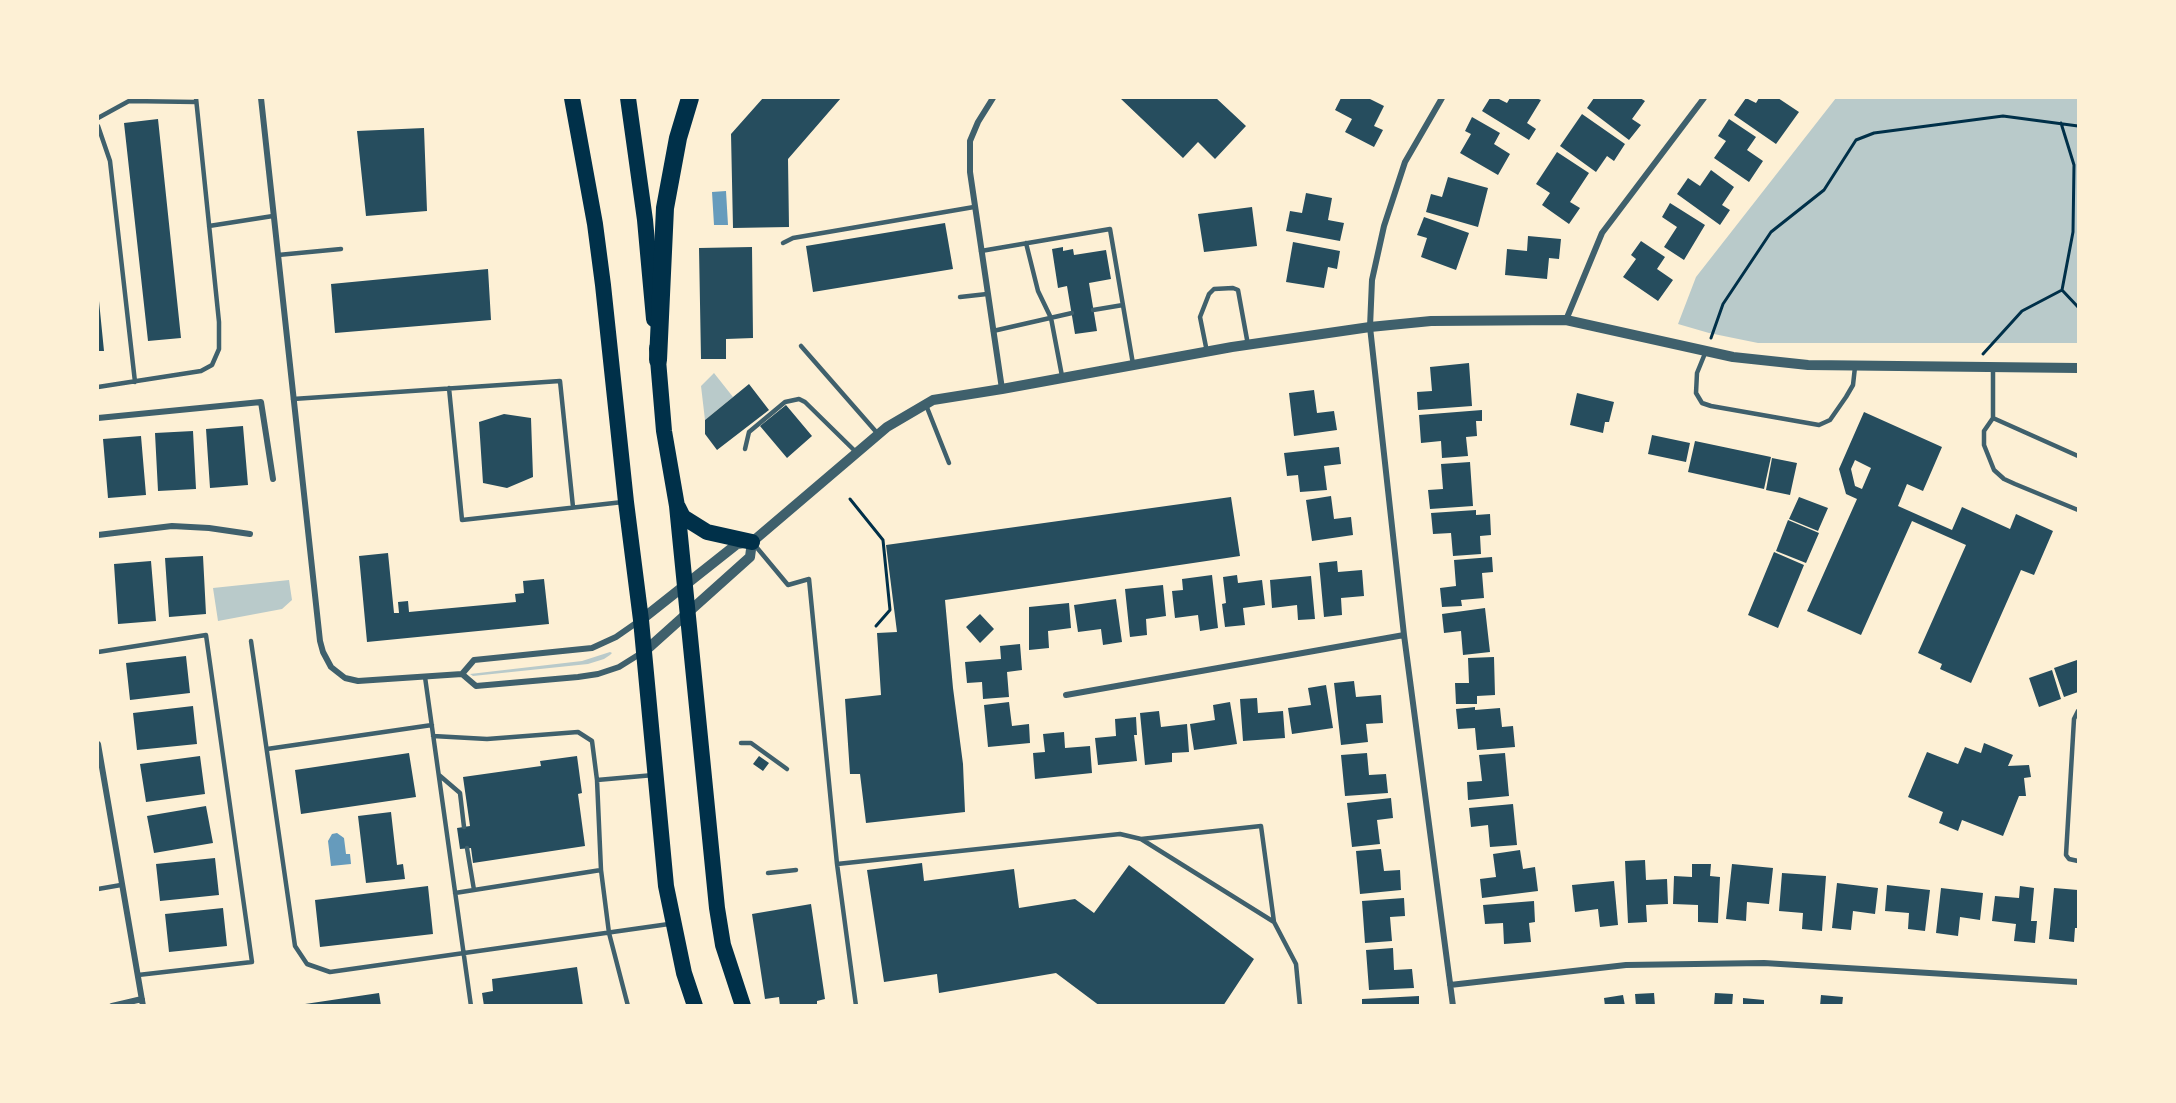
<!DOCTYPE html>
<style>
body{margin:0}
#map{position:relative;width:2176px;height:1103px;overflow:hidden;background:#fdf0d5;font-family:Arial,sans-serif}
canvas{display:block}
.frame{position:absolute;inset:0;border:99px solid #fdf0d5;pointer-events:none}
</style>
<div id="map">
<canvas width="2176" height="1103"></canvas>
<div class="frame"></div>
</div>
<script>
const c = document.querySelector('canvas').getContext('2d');
c.lineJoin = 'round';
function paint(path, color) { c.fillStyle = color; c.fill(path, 'evenodd'); }
const shape = rows => new Path2D(rows.map(r => 'M' + r).join(''));
function strokePath(path, color, width, dash) { c.strokeStyle = color; c.lineWidth = width; c.lineCap = dash ? 'butt' : 'round'; c.setLineDash(dash || []); c.stroke(path); }
paint(shape([
 [1836,98,2078,98,2078,343,1758,343,1709,333,1678,324,1696,277],
 [714,373,733,397,705,420,701,386],
 [289,580,292,600,282,609,218,621,213,588],
 [610,652,612,653,610,655,604,659,588,664,473,676,470,674,582,661]
]), '#b9caca');
paint(shape([
 [726,191,728,225,714,225,712,192],
 [337,833,344,838,346,854,350,854,351,864,331,866,328,841,332,834]
]), '#669bbc');
paint(shape([
 [763,98,841,98,788,159,789,227,733,228,731,134],
 [1120,98,1216,98,1246,126,1215,159,1198,142,1183,158],
 [1341,98,1368,98,1384,106,1374,126,1383,130,1374,147,1345,132,1352,119,1335,110],
 [1490,98,1497,98,1507,103,1510,98,1536,98,1541,100,1527,123,1536,129,1529,140,1482,111],
 [1594,98,1640,98,1645,101,1632,119,1641,125,1629,140,1587,108],
 [1746,98,1756,103,1759,98,1778,98,1799,112,1776,144,1734,115],
 [1582,114,1625,144,1614,161,1607,156,1596,172,1560,146],
 [1472,117,1500,133,1494,144,1510,154,1498,175,1460,153,1471,134,1465,131],
 [158,119,181,338,148,341,124,123],
 [1729,119,1756,137,1747,150,1763,161,1749,182,1714,158,1726,141,1718,136],
 [424,128,427,211,366,216,357,131],
 [1557,152,1589,173,1570,202,1580,208,1569,224,1542,205,1550,193,1536,184],
 [1711,170,1734,187,1722,205,1730,210,1720,225,1677,194,1688,178,1700,186],
 [1448,177,1488,188,1478,227,1426,212,1431,194,1442,197],
 [1306,193,1332,198,1328,220,1344,223,1340,241,1286,231,1290,211,1302,213],
 [1670,203,1705,225,1684,260,1664,247,1677,227,1662,217],
 [1252,207,1257,246,1204,252,1198,214],
 [1424,217,1469,233,1456,270,1421,257,1427,238,1417,235],
 [945,223,953,269,813,292,806,246],
 [1528,236,1561,239,1559,259,1549,258,1547,279,1505,275,1507,249,1527,251],
 [1641,241,1665,257,1657,269,1673,280,1658,301,1623,277,1636,259,1631,255],
 [1293,242,1340,251,1337,269,1328,267,1324,288,1286,282],
 [752,247,753,338,726,339,726,359,701,359,699,248],
 [1063,247,1063,251,1073,249,1074,255,1106,250,1111,279,1089,283,1097,331,1075,334,1067,286,1058,288,1052,249],
 [488,269,491,320,335,333,331,284],
 [98,301,99,301,104,351,98,351],
 [1469,363,1472,406,1418,410,1417,392,1432,391,1430,367],
 [749,384,769,410,717,450,705,434,705,420],
 [1314,390,1317,413,1334,411,1337,430,1294,436,1289,393],
 [1577,393,1614,402,1609,422,1605,422,1603,433,1570,425],
 [786,405,812,436,787,458,760,426],
 [1482,410,1482,421,1476,421,1477,436,1466,437,1468,456,1442,458,1441,441,1421,443,1419,415],
 [1864,412,1942,447,1923,491,1907,484,1898,506,1952,530,1962,507,2010,529,2016,514,2053,531,2034,575,2021,570,1971,683,1940,669,1942,664,1918,653,1966,545,1912,521,1861,635,1807,611,1857,499,1846,494,1839,469],
 [1855,460,1871,468,1862,489,1855,486,1851,469],
 [504,414,531,418,533,477,507,488,483,483,479,422],
 [243,426,248,485,210,488,206,429],
 [193,431,196,489,158,491,155,433],
 [1652,435,1690,443,1686,462,1648,454],
 [141,436,146,495,108,498,103,439],
 [1695,441,1771,457,1764,489,1688,472],
 [1339,447,1341,464,1324,466,1327,490,1300,492,1298,475,1287,476,1284,453],
 [1772,458,1797,463,1790,495,1766,490],
 [1470,462,1473,506,1430,509,1428,490,1443,489,1441,464],
 [1331,496,1334,519,1351,517,1353,535,1312,541,1306,500],
 [1231,497,1240,556,945,600,953,688,963,764,965,812,866,823,860,774,850,774,845,699,881,695,877,633,897,632,886,545],
 [1799,497,1828,508,1818,531,1789,519],
 [1476,510,1476,515,1490,514,1491,535,1480,536,1481,554,1453,556,1451,533,1433,534,1431,513],
 [1788,520,1819,533,1806,563,1776,551],
 [1774,552,1804,565,1778,628,1748,615],
 [388,553,394,613,399,613,398,602,408,601,409,612,516,602,515,594,524,593,523,581,544,579,549,624,367,642,359,556],
 [203,556,206,614,169,617,165,558],
 [1492,557,1493,572,1482,573,1484,598,1461,600,1462,606,1442,607,1440,588,1456,586,1454,560],
 [151,561,156,621,118,624,114,564],
 [1337,561,1338,572,1362,570,1364,596,1341,598,1342,615,1324,617,1319,563],
 [1212,575,1218,628,1200,631,1198,615,1175,618,1172,591,1183,590,1182,579],
 [1237,575,1238,583,1262,580,1265,605,1243,608,1245,625,1225,627,1222,604,1226,603,1223,577],
 [1311,576,1315,619,1298,620,1297,605,1272,608,1270,580],
 [1163,585,1166,616,1146,619,1147,635,1130,637,1125,589],
 [1116,599,1122,642,1103,645,1101,629,1078,632,1074,605],
 [1069,603,1071,628,1048,631,1049,648,1029,650,1029,607],
 [1485,608,1490,652,1463,655,1461,631,1444,633,1442,614],
 [980,614,994,629,980,643,966,627],
 [1020,644,1022,670,1007,672,1009,697,983,699,982,682,967,683,965,662,1001,659,1000,646],
 [186,656,190,693,130,700,126,663],
 [1494,657,1495,695,1477,696,1477,704,1456,704,1455,683,1469,683,1468,658],
 [2077,660,2078,692,2064,697,2054,668],
 [2052,670,2061,699,2039,707,2029,678],
 [1354,681,1356,697,1381,695,1383,723,1366,724,1368,742,1341,745,1334,683],
 [1326,685,1333,728,1292,734,1288,708,1311,705,1308,688],
 [1257,698,1258,713,1283,711,1285,738,1243,741,1240,699],
 [1009,702,1012,726,1029,724,1030,743,988,747,984,705],
 [1230,702,1237,744,1194,750,1190,724,1215,720,1213,705],
 [193,706,197,744,137,750,133,713],
 [1475,707,1475,710,1500,708,1502,727,1513,726,1515,747,1477,750,1475,728,1458,729,1456,709],
 [1159,711,1161,727,1187,724,1189,752,1172,753,1172,762,1145,765,1140,713],
 [1136,717,1137,735,1134,735,1137,761,1098,765,1095,738,1116,736,1115,719],
 [1064,732,1065,748,1090,746,1092,773,1035,779,1033,753,1045,752,1043,734],
 [1984,743,2013,755,2008,766,2029,765,2031,777,2024,778,2026,796,2019,796,2003,836,1962,820,1958,831,1939,823,1943,812,1908,797,1927,752,1958,764,1965,747,1981,753],
 [409,753,416,797,301,814,295,770],
 [1367,753,1369,775,1386,774,1388,793,1345,796,1341,755],
 [1505,753,1509,796,1468,800,1467,782,1482,781,1479,755],
 [200,756,205,794,146,802,140,764],
 [577,756,582,793,578,794,585,846,473,863,471,848,460,849,457,828,470,826,463,777,541,766,540,761],
 [759,756,769,763,763,771,753,764],
 [1391,798,1393,818,1377,820,1380,844,1352,847,1347,803],
 [1513,804,1517,845,1490,847,1488,825,1471,827,1469,808],
 [206,806,213,843,154,853,147,816],
 [391,812,397,865,403,864,405,879,366,883,358,816],
 [1381,849,1384,871,1400,870,1401,890,1360,894,1356,851],
 [1520,850,1523,869,1535,867,1538,891,1482,898,1480,879,1496,877,1493,854],
 [215,858,219,895,160,901,156,864],
 [1645,860,1646,880,1667,879,1668,904,1646,905,1647,922,1628,923,1625,861],
 [922,863,924,881,1014,869,1019,908,1075,899,1094,913,1129,865,1254,959,1223,1006,1100,1006,1056,973,939,993,937,974,884,982,867,870],
 [1692,864,1711,864,1710,876,1720,877,1718,923,1698,922,1698,905,1673,904,1674,876,1692,877],
 [1732,864,1773,868,1769,904,1747,902,1746,921,1726,919],
 [1782,873,1826,876,1822,931,1802,929,1803,913,1779,911],
 [1614,881,1618,925,1600,927,1598,909,1575,912,1572,885],
 [1837,883,1878,888,1875,914,1853,911,1851,930,1832,928],
 [1887,885,1930,890,1925,931,1908,929,1909,913,1885,911],
 [428,886,433,934,320,947,315,900],
 [2020,886,2034,888,2031,921,2037,921,2035,943,2014,941,2016,924,1992,921,1995,896,2019,898],
 [1941,888,1983,893,1980,920,1960,917,1958,936,1936,933],
 [2054,888,2078,890,2078,928,2075,928,2074,942,2049,939],
 [1404,898,1405,916,1390,917,1392,941,1365,943,1362,901],
 [1534,901,1535,922,1529,923,1531,942,1504,944,1503,923,1485,924,1483,905],
 [811,904,825,999,817,1001,817,1006,780,1006,779,997,765,999,752,914],
 [223,908,227,946,169,952,165,914],
 [1393,948,1394,970,1412,969,1414,988,1369,990,1366,950],
 [577,967,583,1006,484,1006,482,993,493,991,492,979],
 [379,993,381,1006,305,1006,305,1004],
 [1654,993,1655,1006,1636,1006,1635,994],
 [1715,993,1733,994,1732,1006,1714,1006],
 [1623,995,1625,1006,1605,1006,1604,998],
 [1821,995,1843,997,1842,1006,1820,1006],
 [1419,996,1419,1006,1362,1006,1362,999],
 [1743,998,1764,1000,1764,1006,1743,1006]
]), '#264d5e');
strokePath(shape([
 [2061,123,2074,165,2073,232,2062,290],
 [1711,338,1723,304,1771,232,1824,190,1856,140,1874,133,2003,116,2078,126],
 [1983,354,2022,311,2062,290,2078,307],
 [850,499,883,540,890,610,876,626]
]), '#003049', 3);
strokePath(shape([
 [98,118,129,101,196,102],
 [98,126,110,161,135,382],
 [209,226,273,216],
 [783,243,793,238,974,207],
 [1026,243,1038,291,1051,318,1062,376],
 [981,251,1110,229,1133,364],
 [278,255,341,249],
 [960,297,987,294],
 [1093,310,1123,305],
 [993,331,1072,313],
 [801,346,878,434],
 [1706,351,1697,373,1696,393,1702,403,1711,406,1819,425,1830,420,1846,397,1853,385,1855,367],
 [1207,352,1200,317,1209,294,1214,289,1233,288,1238,290,1248,345],
 [1993,367,1993,418,1984,431,1984,445,1994,470,2004,479,2015,484,2078,510],
 [98,387,201,371,212,365,219,349,219,322,196,98],
 [449,388,462,520,623,502],
 [293,399,560,381,573,507],
 [926,405,949,463],
 [1993,418,2078,456],
 [745,449,749,432,785,402,799,399,805,402,857,453],
 [753,543,788,585,809,579,837,864,856,1006],
 [251,641,295,946,307,964,330,972,669,924],
 [98,652,206,635,252,962,138,975],
 [425,677,471,1006],
 [2078,711,2074,719,2066,855,2069,859,2078,861],
 [433,736,487,739,578,732,592,741,597,780,601,870,609,933,628,1006],
 [741,743,751,743,787,769],
 [267,749,432,725],
 [439,775,460,793,464,827],
 [597,780,654,775],
 [1141,839,1274,922],
 [467,848,474,890],
 [837,864,1120,834,1141,839,1261,826,1274,922,1296,964,1300,1006],
 [768,873,796,870],
 [98,889,121,885],
 [455,893,601,870]
]), '#3f606c', 4.5);
strokePath(shape([
 [261,98,320,641,323,652,331,667,345,678,358,681,462,674,474,660,592,648,616,637,639,621],
 [993,98,978,122,970,141,970,172,1002,389],
 [1442,98,1405,162,1384,226,1372,280,1370,327,1404,635,1453,1006],
 [1566,320,1602,233,1704,98],
 [98,418,261,402,273,479],
 [98,535,172,526,209,528,250,534],
 [462,674,476,686,578,677,598,674,619,667,643,652],
 [1066,695,1404,635],
 [98,744,143,1006],
 [1450,985,1626,965,1764,963,2078,982],
 [112,1006,142,999]
]), '#3f606c', 6);
strokePath(shape([
 [641,620,737,544,752,542,887,427,933,400,1002,389,1232,347,1370,327,1431,321,1566,320,1733,357,1808,365,2078,368],
 [644,652,750,557,752,542]
]), '#3f606c', 10);
strokePath(shape([
 [572,98,595,224,603,285,626,502,641,620,666,886,684,973,695,1006],
 [628,98,645,220,654,319],
 [657,348,664,431,677,506,717,908,723,945,743,1006],
 [678,507,683,517,707,532,752,542]
]), '#003049', 16);
strokePath(shape([
 [658,360,665,208,678,138,690,98]
]), '#003049', 18);
</script>
